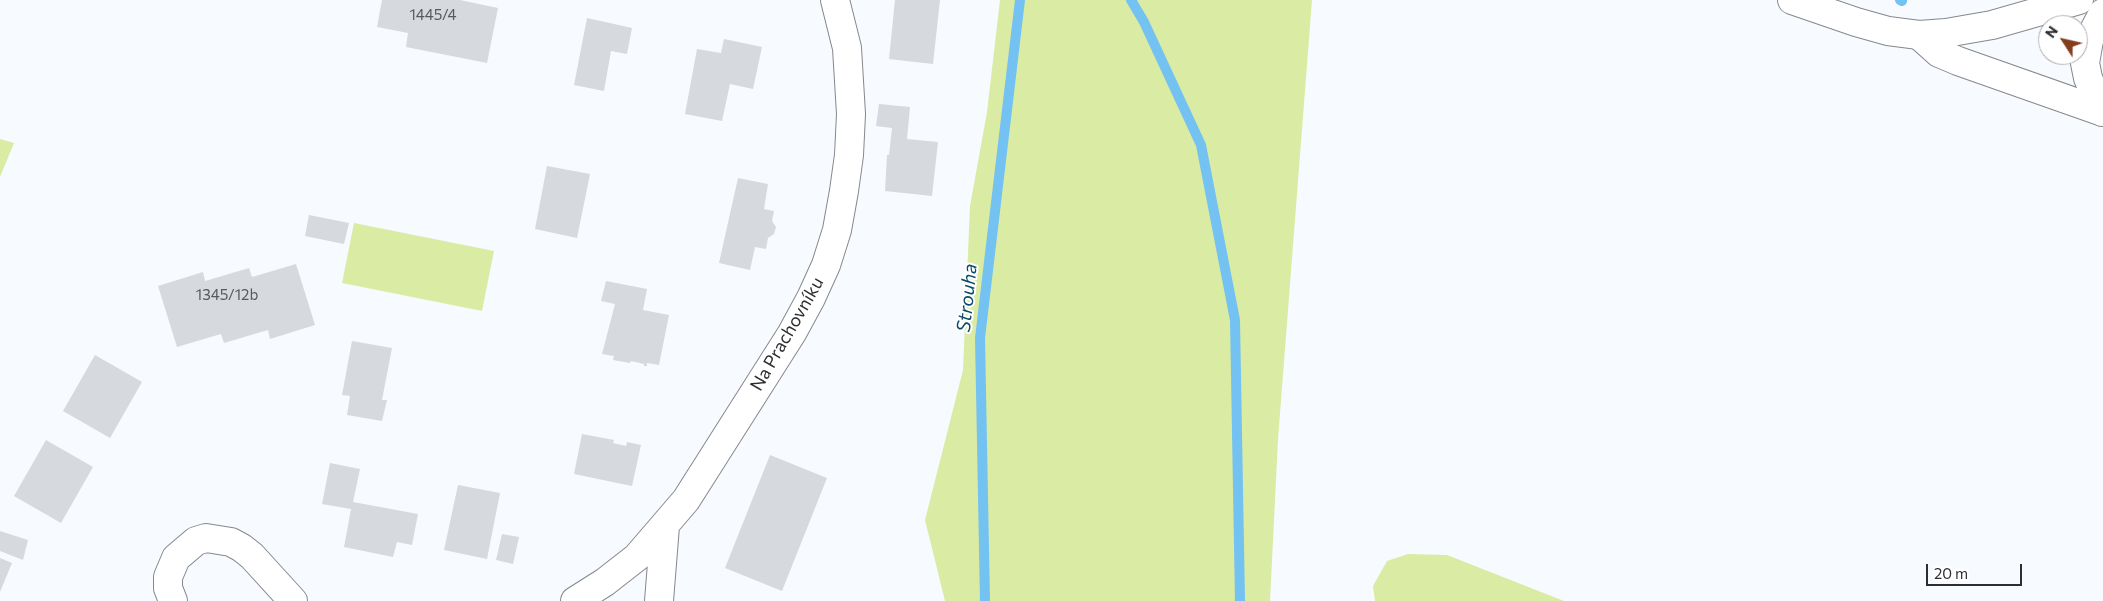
<!DOCTYPE html>
<meta charset="utf-8">
<style>
body{margin:0}
#map{position:relative;width:2103px;height:601px;overflow:hidden;background:#f7faff;font-family:Commissioner,sans-serif}
canvas{display:block}
.north{position:absolute;left:2038px;top:15px;width:50px;height:50px;box-sizing:border-box;background:#fff;border:1px solid #ababac;border-radius:50%;rotate:305deg;font-size:14px;font-weight:700;line-height:20px;text-align:center;color:#2d2e30}
.north::after{content:'';display:block;margin:auto;width:18px;height:22px;background:#853e1d;clip-path:polygon(50% 0,100% 100%,50% 72%,0 100%)}
.scale{position:absolute;left:1926px;top:564px;width:96px;height:22px;box-sizing:border-box;border:2px solid #2d2e30;border-top:0;padding-left:6px;font-size:15px;line-height:18px;white-space:nowrap;color:#2d2e30;-webkit-text-stroke:4px #fff;paint-order:stroke}
</style>
<div id="map">
<canvas width="2103" height="601"></canvas>
<div class="north">N</div>
<div class="scale">20 m</div>
</div>
<script>
const c = document.querySelector('canvas').getContext('2d');
c.lineJoin = 'round';
function paint(path, color) { c.fillStyle = color; c.fill(path, 'evenodd'); }
const shape = rows => new Path2D(rows.map(r => 'M' + r).join(''));
function strokePath(path, color, width, dash) { c.strokeStyle = color; c.lineWidth = width; c.lineCap = dash ? 'butt' : 'round'; c.setLineDash(dash || []); c.stroke(path); }
function drawText(font, color, halo, rows, align = 'center') {
  c.font = font + ' Commissioner,sans-serif'; c.lineWidth = 4; c.setLineDash([]); c.textBaseline = 'middle'; c.strokeStyle = halo; c.fillStyle = color; for (const [text, x, y, turn = 0] of rows) {
    c.save(); c.translate(x, y); c.rotate((+turn || 0) * Math.PI / 180); c.textAlign = isNaN(turn) ? turn : align; if (halo) c.strokeText(text, 0, 0); c.fillText(text, 0, 0); c.restore();
  }
}
paint(shape([
 [1000,0,1312,0,1278,439,1270,601,945,601,925,520,963,370,970,206,987,112],
 [0,139,14,143,0,177],
 [354,223,494,251,482,311,342,283],
 [1408,554,1447,555,1564,601,1375,601,1373,586,1387,561]
]), '#daeba3');
strokePath(shape([
 [1131,0,1144,22,1201,145,1235,320,1240,601],
 [1900,0,1902,1],
 [985,601,980,338,1020,0]
]), '#74c2f1', 10);
paint(shape([
 [382,0,460,0,498,8,487,63,406,47,408,33,377,27],
 [895,0,940,0,933,64,889,59],
 [587,18,632,28,627,54,611,51,604,91,574,85],
 [724,39,762,47,753,89,730,84,722,121,685,114,697,49,721,53],
 [879,104,910,107,907,139,938,142,932,196,885,191,887,155,889,155,892,128,876,126],
 [547,166,590,174,577,238,535,229],
 [738,178,768,184,764,209,774,211,772,221,776,227,774,234,768,238,766,249,755,247,750,270,719,263],
 [309,215,349,223,344,244,305,236],
 [296,264,315,325,270,339,268,330,224,343,221,334,177,347,158,286,203,272,205,281,249,268,252,277],
 [606,281,647,289,643,310,669,315,659,365,647,363,647,366,644,366,644,364,631,361,630,363,613,360,614,356,602,354,615,304,601,301],
 [352,341,392,348,382,400,387,400,382,421,347,415,350,396,342,395],
 [95,355,142,382,110,438,63,411],
 [582,434,614,440,613,443,626,446,627,442,641,445,632,486,574,474],
 [46,440,93,467,61,523,14,496],
 [770,455,827,478,782,591,725,568],
 [330,463,360,469,353,502,418,514,412,545,397,542,393,557,344,547,351,509,322,504],
 [458,485,500,493,487,559,444,550],
 [0,531,28,540,23,560,0,551],
 [502,534,519,537,513,564,496,560],
 [0,558,12,563,0,592]
]), '#d6d9de');
const minor = shape([
 [173,601,168,588,168,577,176,558,196,541,206,538,231,542,242,548,252,556,293,601],
 [575,601,605,582,637,557,686,500,792,333,811,298,826,265,837,230,844,191,849,155,851,114,847,48,835,0],
 [659,601,665,526]
]);
const tertiary = shape([
 [1919,35,1939,53,1958,61,2103,112],
 [2102,112,2088,78,2085,63,2089,40,2103,13]
]);
const secondary = shape([
 [1792,0,1856,22,1888,31,1919,35,1946,33,1992,25,2079,0]
]);
strokePath(minor, '#85888c', 30);
strokePath(tertiary, '#85888c', 30);
strokePath(secondary, '#85888c', 30);
strokePath(minor, '#fff', 28);
strokePath(tertiary, '#fff', 28);
strokePath(secondary, '#fff', 28);
drawText('15px', '#57595c', null, [
 ["1445/4",433,15],
 ["1345/12b",227,295]
]);
drawText('18px', '#2d2e30', '#fff', [
 ["Na Prachovníku",787,334,-60]
]);
drawText('italic 19px', '#0c4b6b', '#fff', [
 ["Strouha",967,298,-84]
]);
</script>
